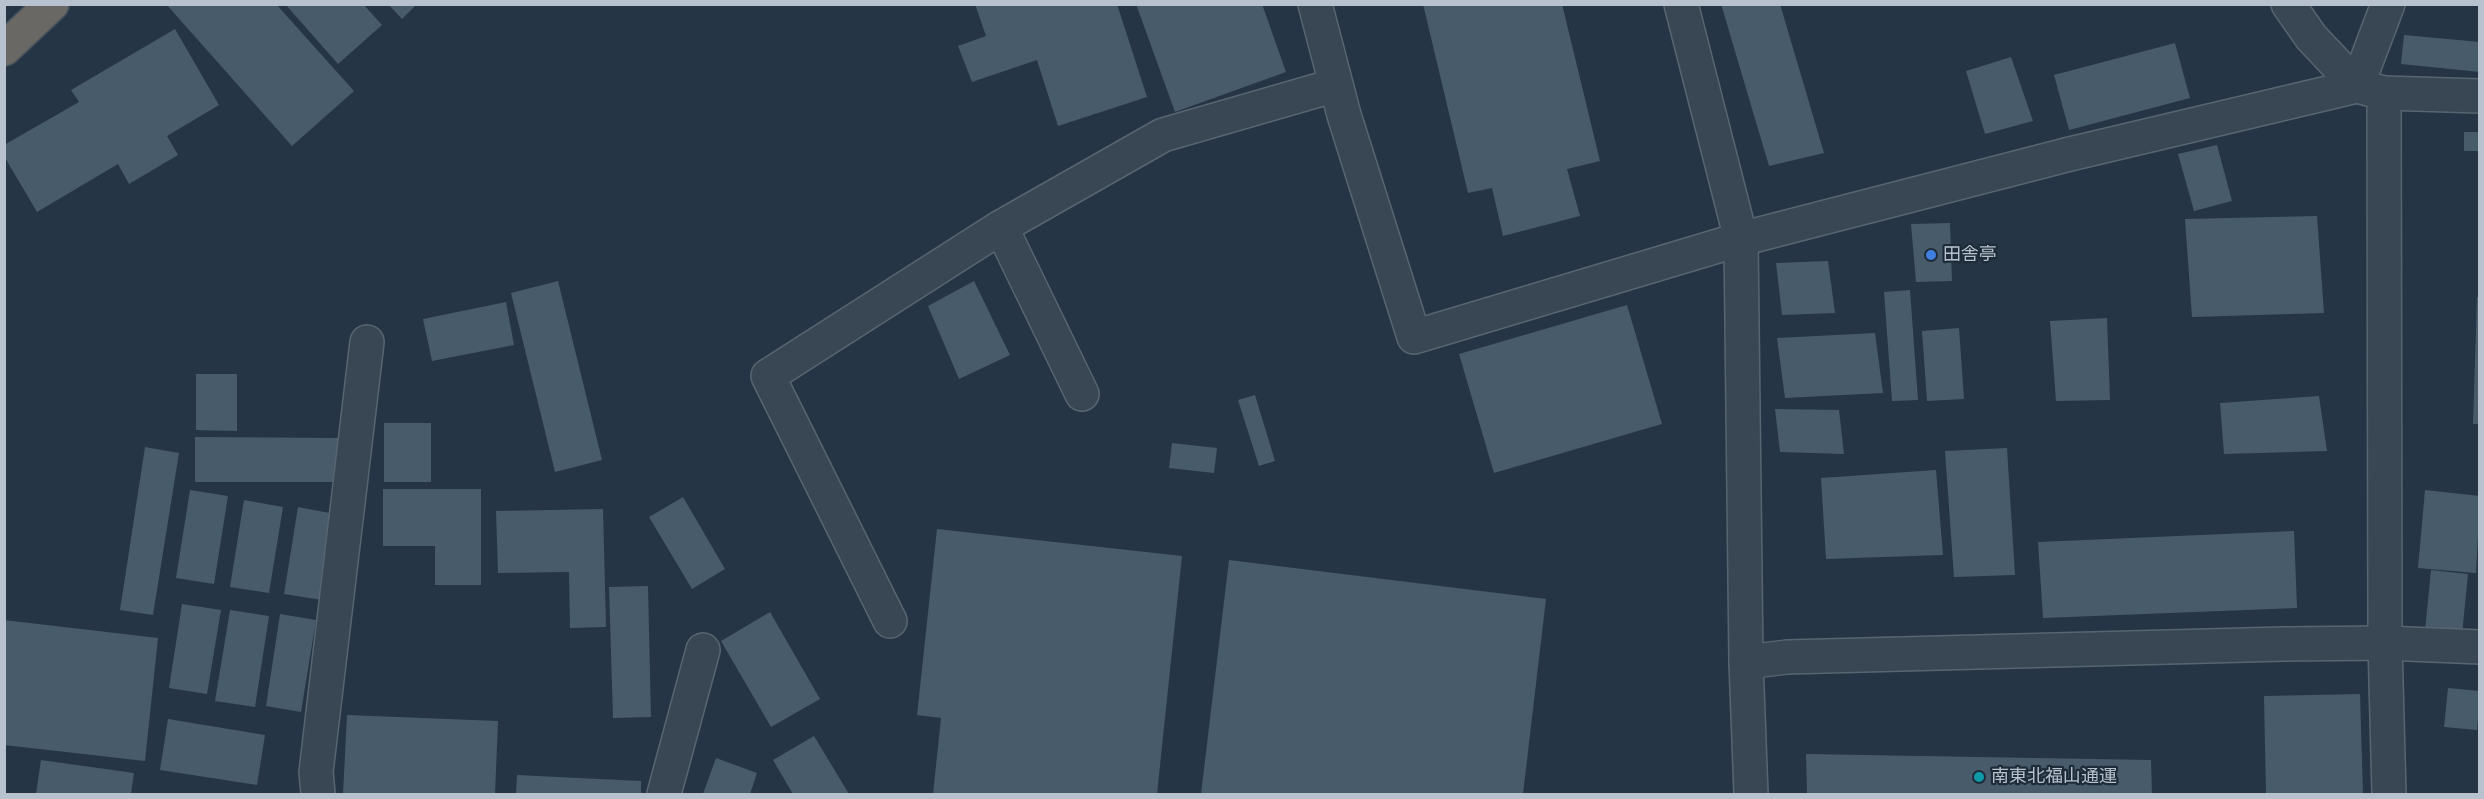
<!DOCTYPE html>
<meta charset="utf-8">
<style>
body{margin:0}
#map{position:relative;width:2484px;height:799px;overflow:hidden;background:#253545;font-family:Arial,sans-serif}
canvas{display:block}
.frame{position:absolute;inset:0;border:6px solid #b7c2ce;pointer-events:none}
</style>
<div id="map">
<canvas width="2484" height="799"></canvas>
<div class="frame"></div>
</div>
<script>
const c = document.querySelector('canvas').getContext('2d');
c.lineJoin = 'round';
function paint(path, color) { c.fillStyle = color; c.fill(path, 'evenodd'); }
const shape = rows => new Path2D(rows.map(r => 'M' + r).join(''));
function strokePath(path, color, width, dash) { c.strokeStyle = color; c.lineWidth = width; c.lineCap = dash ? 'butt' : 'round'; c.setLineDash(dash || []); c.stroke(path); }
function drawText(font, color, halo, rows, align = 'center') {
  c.font = font + ' Arial,"Noto Sans JP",sans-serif'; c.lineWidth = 4.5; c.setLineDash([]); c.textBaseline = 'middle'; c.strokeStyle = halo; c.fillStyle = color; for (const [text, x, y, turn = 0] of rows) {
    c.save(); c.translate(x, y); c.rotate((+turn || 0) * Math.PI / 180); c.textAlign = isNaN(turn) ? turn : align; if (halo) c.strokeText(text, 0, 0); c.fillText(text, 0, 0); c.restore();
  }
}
paint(shape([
 [166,4,276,4,354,91,292,146],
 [388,4,417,4,402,19],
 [975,4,1117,4,1147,97,1058,126,1037,60,972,82,958,46,986,36],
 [1136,4,1262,4,1286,72,1175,112],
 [1423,4,1562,4,1600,161,1567,169,1580,216,1503,236,1492,188,1468,193],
 [1721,4,1780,4,1824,153,1769,166],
 [286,5,364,5,382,25,338,64],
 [175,29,219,105,167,136,178,155,129,184,118,164,37,212,4,156,4,145,79,102,71,90],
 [2404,35,2480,42,2480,72,2401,64],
 [2175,43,2190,98,2069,130,2054,75],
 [2011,57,2033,121,1985,134,1966,71],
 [2464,132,2480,132,2480,151,2464,151],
 [2217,145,2232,201,2194,211,2178,154],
 [2317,216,2324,313,2192,317,2185,219],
 [1950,223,1952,281,1916,282,1911,224],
 [1828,261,1835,313,1782,315,1776,263],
 [558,281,602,460,555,472,511,293],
 [974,281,1010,355,959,379,928,306],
 [1910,290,1918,400,1892,401,1884,292],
 [2477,297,2480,297,2480,424,2473,424],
 [506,302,514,345,432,361,423,319],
 [1627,305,1662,424,1494,473,1459,354],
 [2107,318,2110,400,2056,401,2050,321],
 [1959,328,1964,399,1927,401,1922,331],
 [1875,333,1883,393,1785,398,1777,338],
 [196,374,237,374,237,431,196,430],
 [1255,395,1275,461,1259,466,1238,400],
 [2319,396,2327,451,2224,454,2220,403],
 [1775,409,1839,410,1844,454,1780,452],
 [384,423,431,423,431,482,384,482],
 [195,437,340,438,340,482,195,482],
 [1172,443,1217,448,1214,473,1169,468],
 [145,447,179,453,153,615,120,610],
 [2007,448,2015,575,1954,577,1945,451],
 [1936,470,1943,555,1826,559,1821,478],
 [383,489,481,489,481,585,435,585,435,546,383,546],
 [190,490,228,496,214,584,176,578],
 [2425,490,2480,496,2476,573,2418,568],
 [683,497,725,569,692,589,649,517],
 [244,500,283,507,269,593,230,587],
 [298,507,335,514,322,600,284,594],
 [603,509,606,627,570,628,569,572,498,573,496,511],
 [937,529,1182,556,1157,794,933,794,941,718,917,715],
 [2294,531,2297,608,2043,618,2038,542],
 [1229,560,1546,599,1523,794,1201,794],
 [2431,570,2468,574,2462,635,2425,631],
 [648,586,651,717,613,718,609,587],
 [182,604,221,610,207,694,169,688],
 [230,610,269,616,255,707,215,701],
 [770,612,820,699,771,727,721,641],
 [280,614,316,620,301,712,266,706],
 [4,620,158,638,145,761,4,745],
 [2448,688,2480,691,2477,730,2444,727],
 [2360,694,2363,794,2266,794,2264,696],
 [347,715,498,721,495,794,343,794],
 [168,719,265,735,257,785,160,770],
 [814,736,849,794,793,794,773,760],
 [1806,754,2151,760,2152,794,1807,794],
 [716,758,757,773,750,794,703,794],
 [41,760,134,773,131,794,36,794],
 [517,775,641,781,641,794,516,794]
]), '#485b6b');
const minor = shape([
 [1315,4,1344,115,1414,337,1741,239,2070,154,2357,86,2388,4],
 [2384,93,2480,96],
 [1001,227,1082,394],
 [890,621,768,376,1001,227,1163,135,1336,85],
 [1746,662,1787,657,2284,644,2385,643,2480,647],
 [318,794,316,772,367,342],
 [664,794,703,650]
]);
const tertiary = shape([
 [1681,4,1741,239,1746,662,1751,794],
 [2288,4,2311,37,2357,86,2384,93,2385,643,2389,794]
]);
const trunk = shape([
 [4,49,52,4]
]);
strokePath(minor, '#586571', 36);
strokePath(tertiary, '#586571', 36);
strokePath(trunk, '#44525e', 36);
strokePath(minor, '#394754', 33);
strokePath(tertiary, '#394754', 33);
strokePath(trunk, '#6a6865', 33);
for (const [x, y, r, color] of [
 [1931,255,6,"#3f7fe0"],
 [1979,777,6,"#0f9aa8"]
]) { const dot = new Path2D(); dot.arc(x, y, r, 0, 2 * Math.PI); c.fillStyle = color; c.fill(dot); strokePath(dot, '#1e2c39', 2); }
drawText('18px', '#b7c2ce', '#1e2c39', [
 ["田舎亭",1943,255],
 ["南東北福山通運",1991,777]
], 'left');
</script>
